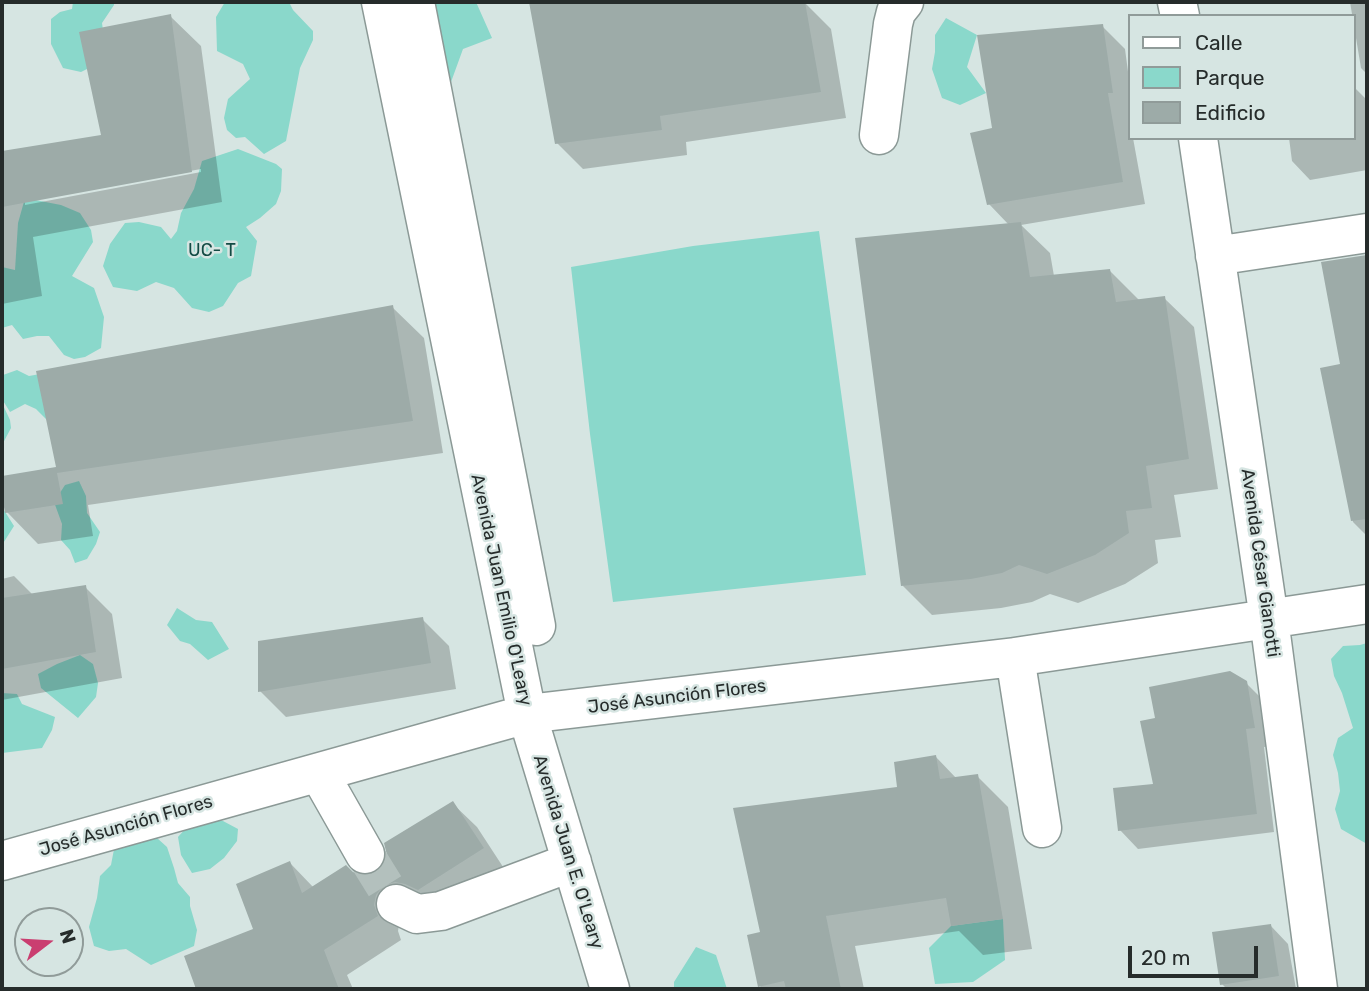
<!DOCTYPE html>
<meta charset="utf-8">
<style>
body{margin:0}
#map{position:relative;width:1369px;height:991px;overflow:hidden;background:#d6e5e2;font-family:Rubik,sans-serif}
canvas{display:block}
.frame{position:absolute;inset:0;border:4px solid #262c2b;pointer-events:none}
.legend{position:absolute;left:1128px;top:14px;width:228px;height:126px;box-sizing:border-box;background:#d6e5e2;border:2px solid #909b99;margin:0;padding:9px 12px;list-style:none;font-size:21px;color:#262c2b}
.legend li{display:flex;align-items:center;gap:14px;height:35px}
.legend b{width:35px;border:2px solid #909b99}
.north{position:absolute;left:14px;top:907px;width:70px;height:70px;box-sizing:border-box;background:#d6e5e2;border:2px solid #909b99;border-radius:50%;rotate:73deg;font-size:19px;font-weight:700;line-height:28px;text-align:center;color:#262c2b}
.north::after{content:'';display:block;margin:auto;width:24px;height:32px;background:#ca3e70;clip-path:polygon(50% 0,100% 100%,50% 72%,0 100%)}
.scale{position:absolute;left:1128px;top:946px;width:130px;height:32px;box-sizing:border-box;border:4px solid #262c2b;border-top:0;padding-left:9px;font-size:21px;line-height:24px;white-space:nowrap;color:#262c2b;-webkit-text-stroke:5px #d6e5e2;paint-order:stroke}
</style>
<div id="map">
<canvas width="1369" height="991"></canvas>
<div class="frame"></div>
<ul class="legend">
<li><b style="height:9px;background:#fff"></b>Calle</li>
<li><b style="height:19px;background:#8ad8cb"></b>Parque</li>
<li><b style="height:19px;background:#9daba8"></b>Edificio</li>
</ul>
<div class="north">N</div>
<div class="scale">20 m</div>
</div>
<script>
const c = document.querySelector('canvas').getContext('2d');
c.lineJoin = 'round';
function paint(path, color) { c.fillStyle = color; c.fill(path, 'evenodd'); }
const shape = rows => new Path2D(rows.map(r => 'M' + r).join(''));
function strokePath(path, color, width, dash) { c.strokeStyle = color; c.lineWidth = width; c.lineCap = dash ? 'butt' : 'round'; c.setLineDash(dash || []); c.stroke(path); }
function drawText(font, color, halo, rows, align = 'center') {
  c.font = font + ' Rubik,sans-serif'; c.lineWidth = 5; c.setLineDash([]); c.textBaseline = 'middle'; c.strokeStyle = halo; c.fillStyle = color; for (const [text, x, y, turn = 0] of rows) {
    c.save(); c.translate(x, y); c.rotate((+turn || 0) * Math.PI / 180); c.textAlign = isNaN(turn) ? turn : align; if (halo) c.strokeText(text, 0, 0); c.fillText(text, 0, 0); c.restore();
  }
}
paint(shape([
 [73,2,114,2,114,5,102,23,107,59,81,72,63,68,51,44,51,19,60,12,72,9],
 [225,2,289,2,293,10,313,31,313,40,300,68,286,141,264,154,245,137,236,138,227,130,224,118,228,99,250,79,243,64,217,51,216,17],
 [368,2,476,2,492,38,463,49,451,82,379,75],
 [946,18,977,35,967,67,986,93,960,105,942,98,932,69,935,52,935,35],
 [238,149,276,164,282,169,281,191,276,204,260,218,246,227,257,241,251,276,238,283,223,306,209,312,192,308,174,288,156,282,137,291,113,287,103,266,110,244,125,223,139,222,161,227,171,239,177,231,181,213,194,189,202,161],
 [25,198,61,205,80,213,91,230,93,242,72,276,94,288,104,317,101,348,85,357,74,359,64,355,49,336,37,336,23,339,12,325,2,328,2,267,15,270,18,223],
 [819,231,866,575,613,602,590,434,571,267,693,246],
 [17,370,29,376,51,372,49,422,36,409,25,404,10,412,2,399,2,378,3,375],
 [2,403,10,420,11,428,2,445],
 [79,481,86,496,87,513,100,532,96,544,87,559,75,563,70,550,61,540,62,524,54,502,65,485],
 [2,507,14,526,2,545],
 [177,608,196,620,212,622,229,649,208,660,190,644,180,641,167,625],
 [1367,643,1367,844,1341,829,1335,809,1340,791,1338,773,1333,755,1338,738,1353,728,1342,693,1334,676,1331,659,1343,646,1360,645],
 [80,655,93,664,98,683,96,697,78,718,41,688,38,674,57,664],
 [2,693,17,694,22,704,55,717,52,730,42,748,2,753],
 [213,819,223,821,238,829,237,841,224,858,210,869,192,873,181,855,178,837,186,828],
 [157,838,167,847,174,868,178,883,190,897,190,906,197,930,194,946,151,965,126,949,109,951,94,946,89,927,97,898,100,876,111,865,115,844],
 [1003,919,1005,960,973,982,935,984,929,948,951,926],
 [696,947,716,955,727,989,674,989,674,982]
]), '#8ad8cb');
paint(shape([
 [531,2,805,3,831,29,846,118,686,142,687,155,583,169,557,143],
 [1350,2,1367,2,1367,74,1361,68],
 [170,16,201,46,222,202,33,237,42,296,2,304,2,153,103,136],
 [201,169,201,172,25,205,25,201],
 [1102,26,1125,49,1129,79,1129,138,1133,138,1145,204,1021,225,1050,253,1054,276,1110,271,1140,301,1164,298,1194,327,1218,489,1174,495,1181,537,1155,540,1158,563,1125,584,1078,603,1050,594,1032,602,1001,608,932,615,903,586,1009,225,989,204,994,130],
 [1353,86,1367,100,1367,170,1310,180,1292,161,1289,138,1353,138],
 [1367,257,1367,536,1353,522,1322,369,1342,365,1323,264],
 [392,307,424,338,443,453,88,505,93,536,38,544,7,512,2,478,58,469],
 [14,576,33,595,85,587,112,614,122,678,2,700,2,579],
 [422,619,449,646,456,689,286,717,260,691],
 [1246,683,1265,702,1272,746,1264,747,1274,832,1138,849,1120,830,1155,786,1157,720],
 [935,756,957,779,977,776,1008,807,1032,949,983,955,959,931,855,946,864,989,761,989,749,936,763,934,899,788],
 [452,803,477,827,507,873,400,920,398,931,401,940,347,975,353,989,198,989,186,957,256,930,290,863,314,888,353,874,364,878,376,875],
 [1270,925,1288,944,1296,989,1227,989,1222,984]
]), '#0003');
paint(shape([
 [529,2,805,2,821,92,660,116,662,130,555,144],
 [171,14,192,172,2,207,2,151,101,135,79,32],
 [1103,24,1113,93,1108,93,1123,182,987,205,970,133,992,128,977,35],
 [1021,222,1030,277,1110,269,1116,302,1165,296,1189,459,1146,466,1152,508,1126,511,1129,533,1095,555,1047,574,1019,565,1002,573,971,579,901,586,855,238],
 [1367,255,1367,519,1351,521,1320,368,1340,364,1321,262],
 [393,305,413,421,57,473,63,504,5,513,2,495,2,476,56,467,36,371],
 [86,585,96,652,2,669,2,598],
 [423,617,431,663,258,692,258,641],
 [1230,671,1247,681,1255,728,1246,729,1257,814,1118,831,1113,788,1153,784,1140,721,1155,718,1149,687],
 [936,755,940,779,978,774,1003,919,951,926,946,898,826,916,841,989,786,989,784,981,758,987,747,935,760,932,733,808,897,787,894,762],
 [453,801,484,848,418,890,405,884,395,882,383,886,376,895,374,905,378,916,324,950,339,989,196,989,184,956,253,929,236,884,290,861,302,893,346,865,353,872,364,876,375,873,383,866,387,855,384,843],
 [1271,924,1279,976,1220,985,1212,932]
]), '#9daba8');
strokePath(shape([
 [365,854,396,904]
]), '#b3c0bd', 38, [38, 19]);
const minor = shape([
 [381,2,527,714,610,989],
 [415,2,536,626],
 [1177,2,1180,16],
 [879,135,893,24,896,12,904,2],
 [1198,138,1269,619,1318,989],
 [1215,256,1367,233],
 [1015,657,1042,828],
 [319,773,365,854],
 [2,861,527,714,1015,657,1367,604],
 [396,904,417,914,441,911,572,862]
]);
strokePath(minor, '#8b9996', 41);
strokePath(minor, '#fff', 38);
drawText('18px', '#124b44', '#d6e5e2', [
 ["UC- T",212,251]
]);
drawText('18px', '#262c2b', '#d6e5e2', [
 ["Avenida César Gianotti",1260,563,82],
 ["Avenida Juan Emilio O'Leary",501,590,78],
 ["José Asunción Flores",677,697,-7],
 ["José Asunción Flores",126,826,-16],
 ["Avenida Juan E. O'Leary",568,852,73]
]);
</script>
